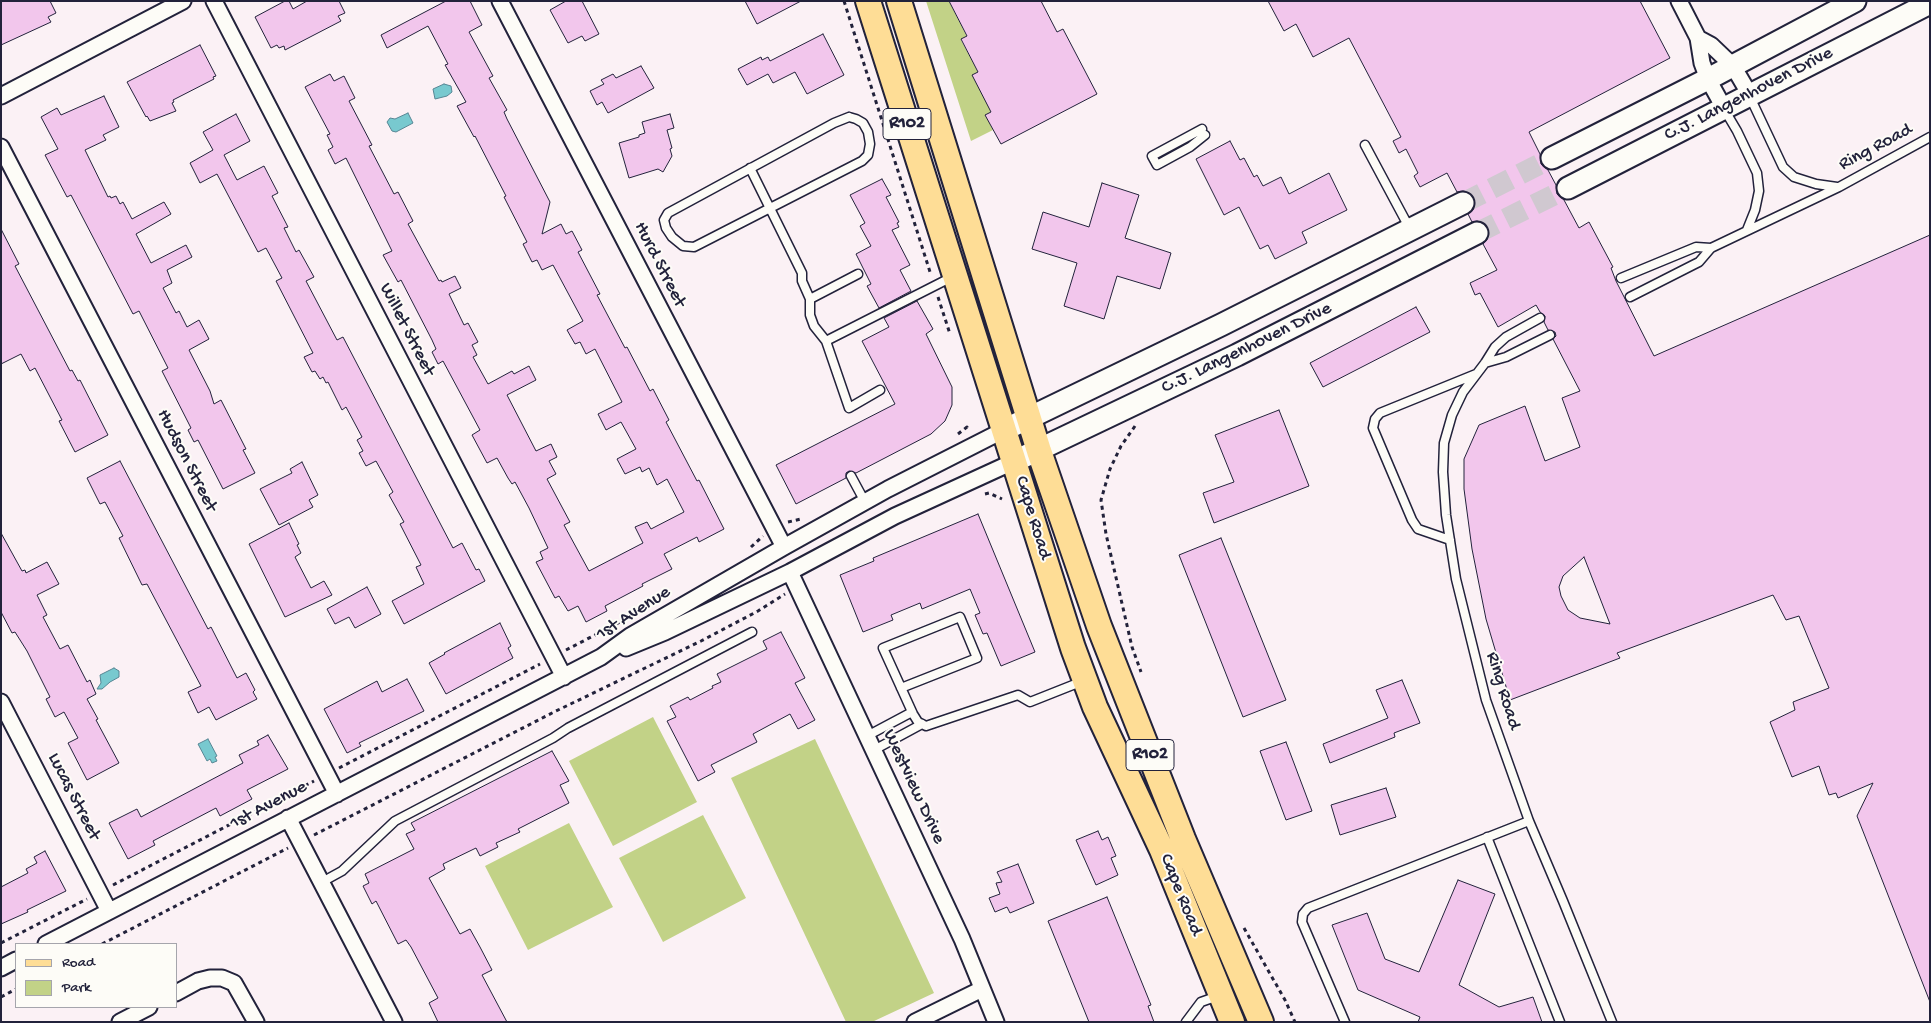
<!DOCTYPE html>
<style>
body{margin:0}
#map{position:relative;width:1931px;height:1023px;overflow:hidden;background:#fbf1f5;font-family:"Gochi Hand",sans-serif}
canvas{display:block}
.frame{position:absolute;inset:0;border:2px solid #22223b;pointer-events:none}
.legend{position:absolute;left:15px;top:943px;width:162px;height:65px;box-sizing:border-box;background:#fdfcf7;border:1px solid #a5a5ac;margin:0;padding:6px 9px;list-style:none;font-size:15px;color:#22223b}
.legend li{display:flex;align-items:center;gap:10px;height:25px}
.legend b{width:25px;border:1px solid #a5a5ac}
</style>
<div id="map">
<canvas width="1931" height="1023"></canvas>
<div class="frame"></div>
<ul class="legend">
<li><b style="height:6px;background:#fedd96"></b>Road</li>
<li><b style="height:14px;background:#c2d287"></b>Park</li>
</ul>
</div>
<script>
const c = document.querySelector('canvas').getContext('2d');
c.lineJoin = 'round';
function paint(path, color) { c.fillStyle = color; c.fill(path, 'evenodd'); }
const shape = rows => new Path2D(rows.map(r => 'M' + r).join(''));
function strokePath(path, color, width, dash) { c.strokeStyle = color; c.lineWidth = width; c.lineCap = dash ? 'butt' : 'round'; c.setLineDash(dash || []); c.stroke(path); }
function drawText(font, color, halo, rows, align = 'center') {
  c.font = font + ' "Gochi Hand",sans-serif'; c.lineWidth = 4; c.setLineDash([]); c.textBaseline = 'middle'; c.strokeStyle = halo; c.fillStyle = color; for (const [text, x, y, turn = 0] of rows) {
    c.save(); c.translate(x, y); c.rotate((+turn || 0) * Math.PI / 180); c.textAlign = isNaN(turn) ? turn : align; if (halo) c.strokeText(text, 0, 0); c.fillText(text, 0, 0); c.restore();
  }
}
paint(shape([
 [926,1,949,1,967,37,961,40,978,72,991,112,986,115,993,130,971,141],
 [653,717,697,802,613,846,569,761],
 [815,739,934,993,872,1022,846,1022,731,778],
 [703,815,746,898,663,942,619,858],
 [569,823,613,907,528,950,485,866]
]), '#c2d287');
const water = shape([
 [444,84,451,86,452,92,447,96,435,99,433,89,444,84],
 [408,113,413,123,396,132,392,131,387,122,390,118,395,119,408,113],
 [114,668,119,671,119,677,110,682,102,689,97,689,101,683,100,675,114,668],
 [208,739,217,756,215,757,217,761,212,763,210,759,207,761,198,744,208,739]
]);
paint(water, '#78c9cf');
strokePath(water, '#568694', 1);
const building = shape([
 [1,1,50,1,56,13,48,17,51,22,1,45,1,1],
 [285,1,289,1,293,9,307,1,339,1,345,13,338,16,341,21,285,50,284,46,279,48,277,45,271,48,255,17,285,1],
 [446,1,470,1,482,25,469,32,493,76,489,78,507,110,504,112,507,119,550,202,542,234,561,224,566,234,572,231,582,250,578,252,600,294,597,295,625,348,627,347,650,391,653,389,669,420,666,422,697,481,699,480,724,529,699,542,697,537,664,554,672,569,642,584,643,586,605,606,607,611,586,622,578,606,568,611,559,596,555,598,536,562,543,559,540,552,548,548,529,508,515,482,512,484,508,478,497,458,487,463,472,435,480,430,443,361,438,364,432,352,436,349,432,340,401,280,398,282,383,255,392,251,346,158,335,164,328,150,333,147,327,135,330,134,305,87,330,74,334,81,344,76,355,98,349,101,372,145,369,146,394,194,398,192,413,221,408,224,439,281,441,280,442,282,455,276,461,288,449,294,464,325,468,323,478,342,472,345,477,355,473,357,488,384,512,371,514,374,529,366,536,380,507,395,536,451,551,444,557,457,549,461,556,474,547,479,570,522,564,525,589,571,643,543,635,527,647,522,651,529,684,512,667,479,657,485,649,468,642,472,640,467,625,474,617,459,636,449,621,422,606,430,598,414,622,402,595,349,586,354,580,342,575,344,567,330,583,321,553,265,542,270,537,260,532,262,523,244,527,242,504,197,506,196,475,136,474,137,457,106,466,102,445,65,448,64,428,26,387,48,381,35,446,1],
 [566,1,582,1,599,34,585,41,582,36,568,43,550,10,566,1],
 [745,1,801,1,757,24,745,1],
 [949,1,1041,1,1057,32,1063,29,1097,94,1001,144,985,115,991,112,972,75,978,72,961,39,967,36,949,1],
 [1268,1,1640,1,1670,58,1529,132,1540,154,1541,164,1548,170,1556,185,1557,194,1564,200,1579,228,1589,222,1613,267,1611,268,1616,281,1654,356,1930,235,1930,1002,1857,816,1873,783,1838,798,1836,793,1829,795,1819,766,1792,777,1770,722,1795,710,1793,702,1829,688,1799,616,1786,620,1773,595,1617,653,1620,658,1510,700,1486,619,1472,549,1464,489,1464,459,1479,425,1525,406,1545,461,1580,447,1562,398,1580,391,1553,339,1556,336,1555,332,1548,330,1544,322,1545,316,1540,312,1536,305,1498,327,1480,293,1475,295,1470,283,1497,270,1483,244,1488,239,1489,234,1488,227,1483,222,1477,221,1472,222,1468,214,1474,209,1475,204,1474,198,1469,192,1463,191,1457,192,1447,173,1420,187,1414,176,1418,173,1406,149,1399,153,1393,141,1401,137,1349,38,1313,57,1296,24,1284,31,1268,1],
 [1584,557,1610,624,1580,618,1568,610,1561,596,1559,587,1563,576,1584,557],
 [823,34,844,75,807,94,795,72,773,83,768,74,747,85,738,69,761,57,762,60,768,57,770,61,823,34],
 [200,45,216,76,213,77,214,79,173,100,174,102,172,103,176,111,150,121,147,116,146,117,127,82,200,45],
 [641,66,654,88,608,113,602,102,597,105,590,91,604,84,601,80,613,74,616,78,641,66],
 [104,96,119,127,103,135,106,140,85,150,108,197,110,196,111,198,116,196,120,204,123,202,132,219,164,202,171,214,136,234,151,263,186,245,192,257,167,270,172,283,163,288,176,313,179,311,187,327,199,320,209,339,189,350,210,391,214,404,221,400,246,449,243,450,255,473,223,489,198,440,194,442,188,430,191,428,162,371,168,368,139,311,133,314,71,195,67,197,45,155,58,149,41,117,57,108,61,115,104,96],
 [236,114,250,141,224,155,237,180,264,166,278,193,272,196,288,227,284,228,296,252,299,250,314,277,306,281,337,340,343,337,453,548,462,543,476,570,479,569,485,581,404,624,392,601,424,584,416,567,421,565,400,524,404,522,389,495,393,492,376,461,366,466,359,453,363,451,357,440,362,437,346,407,342,410,328,382,326,383,323,377,320,379,315,371,312,372,304,357,313,353,276,281,282,278,266,248,258,252,217,174,200,183,190,163,213,150,203,132,236,114],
 [670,114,674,128,667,130,672,148,670,149,672,156,663,172,658,169,629,178,619,143,639,137,639,135,645,133,642,122,670,114],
 [1230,141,1240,160,1244,158,1254,177,1257,175,1263,186,1281,177,1289,194,1329,173,1347,210,1302,232,1307,243,1275,259,1268,245,1260,249,1239,207,1224,215,1196,159,1230,141],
 [882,179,891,195,886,197,899,222,897,223,899,227,892,230,910,265,900,270,911,291,879,308,867,286,871,284,856,254,871,246,860,226,865,223,850,195,882,179],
 [1102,183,1139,195,1125,238,1171,253,1160,289,1117,276,1104,319,1064,306,1077,263,1032,249,1043,212,1089,227,1102,183],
 [1,229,19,264,15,266,70,371,72,370,78,381,80,380,108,435,75,452,59,421,62,420,35,368,30,371,21,354,1,364,1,229],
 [917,301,933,329,926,334,952,387,952,405,945,421,931,434,856,473,849,471,846,473,846,478,796,504,776,465,895,404,862,341,889,327,884,318,917,301],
 [1416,307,1430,332,1323,387,1310,363,1416,307],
 [1279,410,1309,486,1214,523,1203,493,1234,482,1215,435,1279,410],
 [120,461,208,629,211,627,237,678,246,673,255,690,253,692,257,699,216,720,209,707,198,713,188,692,201,686,147,584,142,585,119,538,123,536,105,502,100,504,87,478,120,461],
 [302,462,318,495,309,500,313,507,279,525,260,489,292,473,290,469,302,462],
 [978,514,1035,652,1001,666,987,633,983,634,975,615,980,613,970,589,922,609,920,603,891,615,893,620,863,632,840,575,874,561,873,558,978,514],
 [289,523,299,544,297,545,301,553,295,557,311,588,324,581,332,595,285,617,249,544,289,523],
 [1,533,22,571,25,570,26,573,47,562,59,584,37,595,47,615,43,617,60,649,68,645,87,682,90,680,96,694,87,699,98,719,96,720,119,763,87,780,68,743,78,738,64,712,55,717,46,699,50,697,27,651,15,632,12,633,1,612,1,533],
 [1221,538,1286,700,1243,717,1179,555,1221,538],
 [367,587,381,614,355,628,349,617,335,624,327,609,367,587],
 [500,623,511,646,508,648,513,658,446,694,429,663,445,654,444,653,500,623],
 [781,632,805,678,795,683,815,720,798,729,790,714,753,734,757,742,711,765,715,772,698,781,667,721,676,717,670,706,688,697,690,700,713,688,712,686,721,682,717,674,767,649,763,641,781,632],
 [407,679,424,711,359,743,361,746,347,753,324,709,377,681,382,692,407,679],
 [1402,680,1420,723,1394,733,1395,737,1330,763,1323,744,1388,718,1376,690,1402,680],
 [268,735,288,769,247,790,252,799,220,816,216,808,153,841,155,845,128,859,109,823,137,809,141,817,243,763,239,755,259,745,257,741,268,735],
 [1286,742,1312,811,1286,820,1260,751,1286,742],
 [552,751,569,781,560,785,569,803,518,829,520,832,496,843,498,847,480,856,476,848,443,864,445,869,429,878,460,934,470,929,480,947,492,970,482,975,507,1022,438,1022,429,1003,438,998,411,947,406,940,398,944,376,901,372,904,363,886,369,883,365,874,414,849,406,834,415,830,411,823,552,751],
 [1386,788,1396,817,1340,835,1331,805,1386,788],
 [1098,831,1102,840,1108,837,1116,856,1111,858,1118,875,1096,885,1076,840,1098,831],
 [45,851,66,891,27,910,28,912,1,924,1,887,28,873,26,869,37,863,34,857,45,851],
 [1018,864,1034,903,1010,913,1007,907,995,912,989,898,1000,894,996,883,1002,882,997,872,1018,864],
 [1458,880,1495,894,1459,985,1499,1007,1533,997,1542,1022,1418,1022,1420,1017,1358,990,1332,925,1367,913,1385,959,1419,972,1458,880],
 [1107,897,1151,1005,1148,1006,1154,1022,1089,1022,1048,921,1107,897]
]);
paint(building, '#f2c6ec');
strokePath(building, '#22223b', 1);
strokePath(shape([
 [1463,203,1552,158],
 [1477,233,1568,188]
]), '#d0c8d0', 21, [21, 11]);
const lane = shape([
 [1750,97,1783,167,1794,177,1816,184,1837,187],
 [1724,109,1737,131,1757,173,1759,191,1755,210,1747,230],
 [849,117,856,119,863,123,868,132,870,144,868,155,862,161,694,247,683,246,672,237,666,228,664,220,668,213,834,123,849,117],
 [1202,129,1152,156,1157,165,1190,147,1205,135],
 [1365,145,1410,229],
 [750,168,802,273,802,281,810,299],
 [1621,278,1696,247,1711,248],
 [1630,297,1693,265,1699,262,1711,248,1839,187,1930,137],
 [1540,318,1506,337,1495,347,1485,363,1463,392,1452,415,1444,443,1443,472,1446,515,1456,579,1486,700,1529,821,1563,901,1612,1022],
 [826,341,814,326,810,315,810,299,858,274],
 [1485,363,1506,357,1550,335],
 [880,390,849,408,826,341,952,277],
 [851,476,865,502],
 [1450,540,1418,529,1412,520,1373,428,1375,419,1380,413,1476,374],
 [901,688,977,658,960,617,883,648,913,714,918,722,926,726,1018,695,1030,702,1083,681],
 [867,736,912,712],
 [874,750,922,724],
 [1487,837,1560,1022],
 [322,882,342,871,395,821,553,738,568,728,752,632],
 [1186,1022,1201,1002,1218,996],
 [1345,1022,1302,922,1303,914,1308,908,1529,821]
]);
const street = shape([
 [214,1,564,677],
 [500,1,784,547],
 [1679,1,1698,38,1702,63,1708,79,1724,108],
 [1698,38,1711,45,1733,66,1750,95],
 [1,96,183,1],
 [1,147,337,794],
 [790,572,962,939,996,1022],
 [626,648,665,632,790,572,895,516,1015,461],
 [1,702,109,911],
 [288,818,394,1022],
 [46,944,601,657,630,636,784,547,888,489,1004,430],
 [1,968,16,960],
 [176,993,198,981,210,978,222,978,234,983,256,1022],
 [120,1022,149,1007],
 [915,1022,982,989]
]);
const secondary = shape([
 [1552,158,1708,79,1855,1],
 [1568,188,1930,3],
 [1004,430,1221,325,1463,203],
 [1015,461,1237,355,1477,233]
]);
const primary = shape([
 [868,1,1073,648,1095,707,1162,850,1232,1022],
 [899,1,1039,451,1099,626,1183,839,1261,1022]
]);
strokePath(lane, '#22223b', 11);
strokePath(street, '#22223b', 19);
strokePath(secondary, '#22223b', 25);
strokePath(primary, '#22223b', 28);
strokePath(shape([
 [844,1,931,275],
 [938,297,950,334],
 [1135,426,1121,446,1110,469,1101,500,1106,534,1132,647,1141,672],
 [958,434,967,427,968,431],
 [985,494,989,493,1002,499],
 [788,522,801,519],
 [751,547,763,536],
 [566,650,620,622],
 [339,768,540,664],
 [314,835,556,711,701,641,758,611,785,594],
 [113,885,314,781],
 [1244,928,1285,1000,1295,1022],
 [1,943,87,899],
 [102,944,288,848],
 [1,997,16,989]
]), '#22223b', 3, [4, 4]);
strokePath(lane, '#fdfcf7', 8);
strokePath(street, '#fdfcf7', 15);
strokePath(secondary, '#fdfcf7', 21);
strokePath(primary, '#fedd96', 24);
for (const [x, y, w] of [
 [907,124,48],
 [1150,755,48]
]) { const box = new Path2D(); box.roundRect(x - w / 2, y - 15.5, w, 31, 4); c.fillStyle = '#fdfcf7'; c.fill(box); strokePath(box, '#22223b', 1); }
drawText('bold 18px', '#22223b', null, [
 ["R102",907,124],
 ["R102",1150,755]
]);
drawText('19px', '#22223b', '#fdfcf7', [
 ["C.J. Langenhoven Drive",1749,95,-27],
 ["Ring Road",1876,148,-28],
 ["Hurd Street",659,265,63],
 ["Willet Street",406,330,63],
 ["C.J. Langenhoven Drive",1247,349,-26],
 ["Hudson Street",186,461,63],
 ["Cape Road",1032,518,73],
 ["1st Avenue",634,614,-33],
 ["Ring Road",1502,691,73],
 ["Westview Drive",913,787,65],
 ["Lucas Street",73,797,63],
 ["1st Avenue",269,806,-28],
 ["Cape Road",1180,895,68]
]);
</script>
